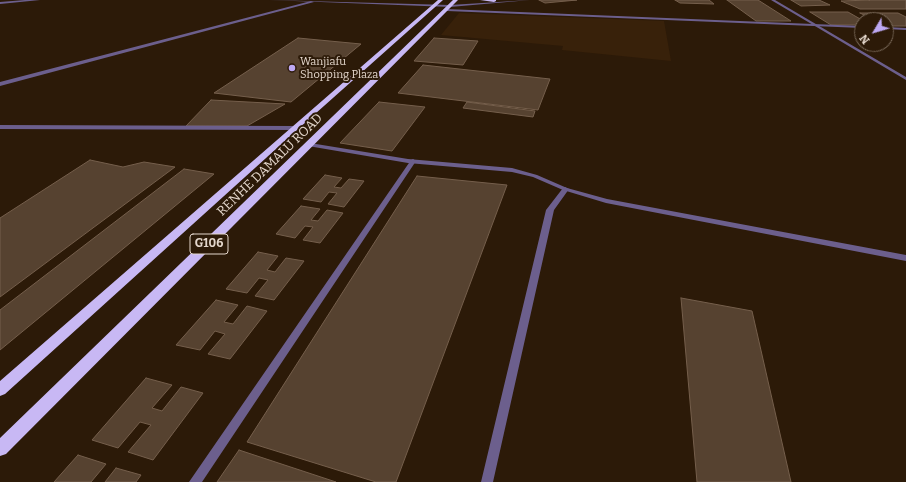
<!DOCTYPE html>
<style>
body{margin:0}
#map{position:relative;width:906px;height:482px;overflow:hidden;background:#2c1a08;font-family:Bitter,serif}
canvas{display:block}
.north{position:absolute;left:854px;top:12px;width:40px;height:40px;box-sizing:border-box;background:#2c1a08;border:1px solid #766656;border-radius:50%;rotate:232deg;font-size:11px;font-weight:700;line-height:16px;text-align:center;color:#e4d7cc}
.north::after{content:'';display:block;margin:auto;width:14px;height:18px;background:#bea9f4;clip-path:polygon(50% 0,100% 100%,50% 72%,0 100%)}
</style>
<div id="map">
<canvas width="906" height="482"></canvas>
<div class="north">N</div>
</div>
<script>
const c = document.querySelector('canvas').getContext('2d');
c.lineJoin = 'round';
function paint(path, color) { c.fillStyle = color; c.fill(path, 'evenodd'); }
const shape = rows => new Path2D(rows.map(r => 'M' + r).join(''));
function strokePath(path, color, width, dash) { c.strokeStyle = color; c.lineWidth = width; c.lineCap = dash ? 'butt' : 'round'; c.setLineDash(dash || []); c.stroke(path); }
function drawText(font, color, halo, rows, align = 'center') {
  c.font = font + ' Bitter,serif'; c.lineWidth = 4; c.setLineDash([]); c.textBaseline = 'middle'; c.strokeStyle = halo; c.fillStyle = color; for (const [text, x, y, turn = 0] of rows) {
    c.save(); c.translate(x, y); c.rotate((+turn || 0) * Math.PI / 180); c.textAlign = isNaN(turn) ? turn : align; if (halo) c.strokeText(text, 0, 0); c.fillText(text, 0, 0); c.restore();
  }
}
paint(shape([
 [459,13,664,21,671,61,562,50,563,46,441,35]
]), '#38210a');
const building = shape([
 [539,0,577,0,545,3,539,0],
 [675,0,709,0,714,4,680,3,675,0],
 [727,0,758,0,791,21,756,21,727,0],
 [791,0,819,0,830,5,801,6,791,0],
 [869,0,906,0,906,9,860,9,841,1,870,0,869,0],
 [810,12,848,12,862,20,862,25,831,25,810,12],
 [860,13,898,13,906,17,906,26,886,26,886,20,874,20,860,13],
 [298,38,361,44,291,102,214,93,298,38],
 [434,38,478,41,463,65,414,61,434,38],
 [423,65,550,79,538,110,398,93,423,65],
 [211,100,285,104,247,126,186,126,211,100],
 [379,102,425,107,392,151,340,143,379,102],
 [467,102,535,111,533,117,463,108,467,102],
 [90,160,123,167,144,162,175,167,0,297,0,218,90,160],
 [184,169,214,174,0,350,0,310,184,169],
 [325,175,342,178,334,187,341,188,349,179,364,181,344,207,328,204,337,193,329,192,321,202,303,199,325,175],
 [417,176,507,185,396,482,376,482,247,442,417,176],
 [301,206,320,209,311,220,318,221,327,210,343,213,320,243,303,240,313,227,305,226,295,238,276,234,301,206],
 [258,252,278,256,267,270,275,272,286,258,304,261,274,300,255,296,268,280,259,278,247,293,226,289,258,252],
 [681,298,752,311,791,482,697,482,681,298],
 [216,300,238,305,224,322,233,324,247,306,267,311,230,359,208,354,225,334,215,331,200,350,176,345,216,300],
 [146,378,172,385,152,408,162,411,181,387,203,393,153,460,128,452,151,425,140,422,118,448,92,440,146,378],
 [239,450,336,482,217,482,239,450],
 [78,455,106,464,91,482,54,482,78,455],
 [116,468,141,475,136,482,105,482,116,468]
]);
paint(building, '#564230');
strokePath(building, '#755f4c', 1);
paint(shape([
 [311,1,314,2,0,86,0,82,311,1],
 [446,9,862,26,862,28,447,11,446,9],
 [886,27,906,28,906,30,886,29,886,27],
 [0,125,294,126,297,128,294,130,0,129,0,125],
 [413,159,416,161,202,482,189,482,411,160,413,159],
 [565,187,569,189,554,210,493,482,481,482,546,210,563,188,565,187]
]), '#6c5f8d');
paint(shape([
 [25,0,40,0,0,4,0,2,25,0],
 [269,0,450,5,530,0,450,7,269,0],
 [771,0,775,0,906,77,906,80,771,0],
 [310,143,408,159,512,168,537,175,567,188,607,199,906,255,906,261,606,203,563,190,533,177,512,172,408,163,308,146,308,144,310,143]
]), '#6c5f8d');
paint(shape([
 [438,0,443,0,297,130,5,394,0,396,0,381,438,0],
 [453,0,458,0,6,454,0,456,0,438,453,0],
 [480,0,496,0,496,1,494,2,480,0]
]), '#c8b8f4');
for (const [x, y, r, color] of [
 [292,68,4,"#bea9f4"]
]) { const dot = new Path2D(); dot.arc(x, y, r, 0, 2 * Math.PI); c.fillStyle = color; c.fill(dot); strokePath(dot, '#2c1a08', 1.5); }
drawText('11px', '#e4d7cc', '#2c1a08', [
 ["Wanjiafu",300,62],
 ["Shopping Plaza",300,75]
], 'left');
for (const [x, y, w] of [
 [209,244,38]
]) { const box = new Path2D(); box.roundRect(x - w / 2, y - 10, w, 20, 3); c.fillStyle = '#2c1a08'; c.fill(box); strokePath(box, '#e4d7cc', 1); }
drawText('bold 12px', '#e4d7cc', null, [
 ["G106",209,244]
]);
drawText('13px', '#e4d7cc', '#2c1a08', [
 ["RENHE DAMALU ROAD",270,165,-44]
]);
</script>
